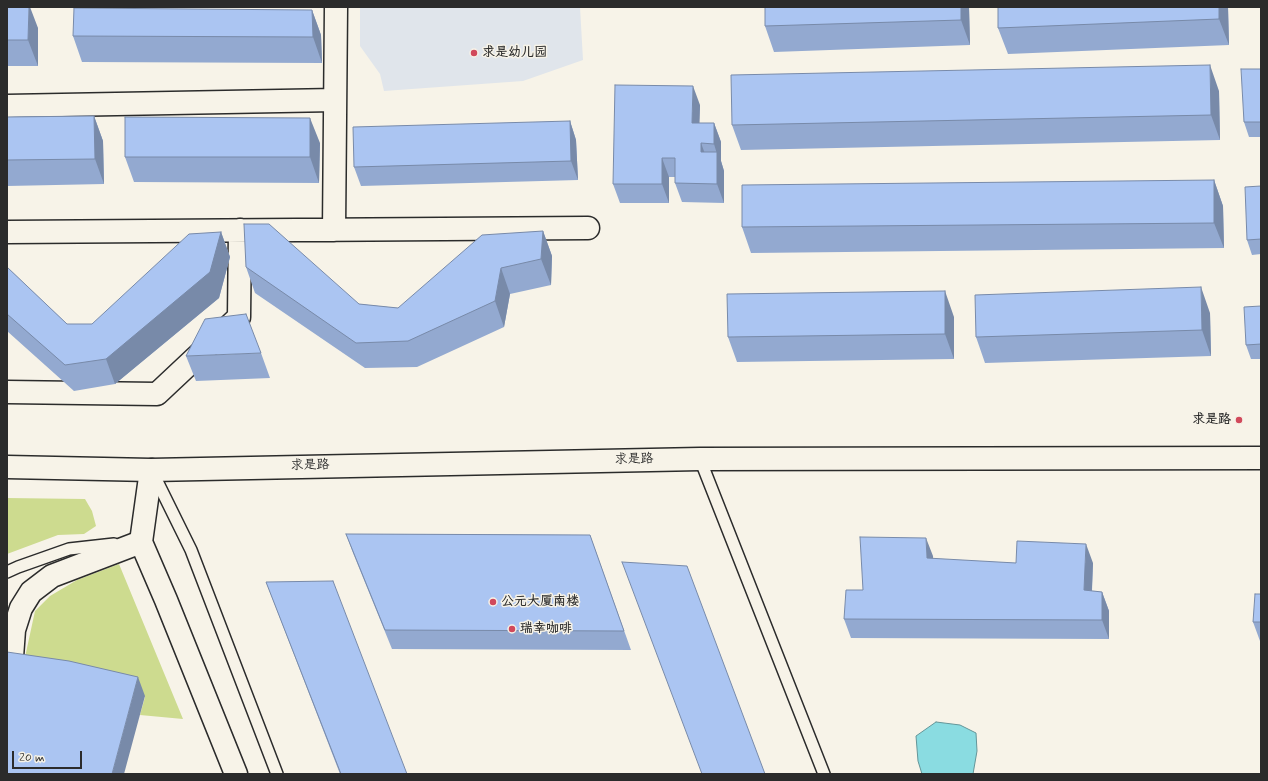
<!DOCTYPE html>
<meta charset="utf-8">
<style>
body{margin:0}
#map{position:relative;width:1268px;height:781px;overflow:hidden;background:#f7f3e8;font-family:Mynerve,sans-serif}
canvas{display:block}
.frame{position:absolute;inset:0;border:8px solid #2b2b2b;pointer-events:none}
.scale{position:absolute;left:12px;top:751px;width:70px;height:18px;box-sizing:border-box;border:2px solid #2b2b2b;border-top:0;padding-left:5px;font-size:12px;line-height:14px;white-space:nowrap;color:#2b2b2b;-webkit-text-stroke:3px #f7f3e8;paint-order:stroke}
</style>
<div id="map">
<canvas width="1268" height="781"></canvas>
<div class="frame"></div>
<div class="scale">20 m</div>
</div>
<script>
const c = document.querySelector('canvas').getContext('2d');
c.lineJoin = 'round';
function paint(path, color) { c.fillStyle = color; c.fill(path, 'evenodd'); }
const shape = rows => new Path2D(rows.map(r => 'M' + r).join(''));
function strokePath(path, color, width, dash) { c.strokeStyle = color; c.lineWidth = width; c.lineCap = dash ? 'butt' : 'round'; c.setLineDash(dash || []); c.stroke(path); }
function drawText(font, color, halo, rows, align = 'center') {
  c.font = font + ' Mynerve,"LXGW WenKai TC",sans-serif'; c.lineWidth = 3; c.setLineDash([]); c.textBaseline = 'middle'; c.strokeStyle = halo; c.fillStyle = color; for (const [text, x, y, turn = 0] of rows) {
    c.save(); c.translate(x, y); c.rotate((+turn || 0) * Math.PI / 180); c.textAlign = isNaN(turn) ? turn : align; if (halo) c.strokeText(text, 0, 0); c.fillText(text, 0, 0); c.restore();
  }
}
paint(shape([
 [360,7,580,7,583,60,523,81,384,91,380,74,360,46]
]), '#e0e5eb');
paint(shape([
 [7,498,85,499,92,511,96,526,84,534,58,535,7,554],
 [119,564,183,719,140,715,145,697,22,671,35,611,50,596,77,580]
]), '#cddb8f');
const water = shape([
 [936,722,960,725,976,733,977,751,973,774,922,774,918,761,916,736,936,722]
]);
paint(water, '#8adce1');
strokePath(water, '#649598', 1);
const service = shape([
 [700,459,824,774],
 [153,473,191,550,277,774],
 [7,572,18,567,69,549,114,544]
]);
const minor = shape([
 [7,106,335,100],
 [334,230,336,7],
 [7,232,588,228],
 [7,392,157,394,239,317,240,230],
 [13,682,12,657,14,630,21,608,31,592,52,576,141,542]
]);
const tertiary = shape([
 [151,470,141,542,166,600,236,774]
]);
const secondary = shape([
 [7,467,151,470,700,459,1261,458]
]);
strokePath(service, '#2b2b2b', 14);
strokePath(minor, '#2b2b2b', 25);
strokePath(tertiary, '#2b2b2b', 25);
strokePath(secondary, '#2b2b2b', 25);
strokePath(service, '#f7f3e8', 11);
strokePath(minor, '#f7f3e8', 22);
strokePath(tertiary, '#f7f3e8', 22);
strokePath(secondary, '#f7f3e8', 22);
paint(shape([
 [7,7,38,28,38,66,7,66],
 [765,7,969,7,970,45,774,52,765,26],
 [998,7,1228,7,1229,45,1008,54,998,28],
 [312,10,321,35,322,63,82,62,73,36],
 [1261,69,1261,137,1249,137,1244,122],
 [1219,91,1220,140,741,150,732,125],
 [700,105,699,123,714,123,721,142,721,161,724,171,724,203,682,202,675,183,675,177,669,177,669,203,620,203,613,184],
 [94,116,103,141,104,184,7,186,7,117],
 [570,121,576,140,578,180,361,186,354,167],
 [320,143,319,183,134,182,125,157],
 [1214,180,1223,206,1224,248,751,253,742,227],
 [1261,186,1261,254,1252,255,1247,240],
 [543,231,552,256,551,285,510,294,504,327,417,367,365,368,255,293,246,267,359,304,398,308],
 [221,232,230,257,219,298,115,384,74,391,7,331,7,267,67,324,92,324],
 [1261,306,1261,359,1251,359,1246,345],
 [1210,313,1211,356,985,363,976,337],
 [954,317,954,359,737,362,728,337],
 [261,353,270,378,196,381,186,356],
 [346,534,590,535,631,650,392,649,353,553],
 [933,556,933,559,1016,563,1093,563,1092,591,1102,592,1109,611,1109,639,851,638,844,619,863,590],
 [266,582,407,774,340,774],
 [1261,594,1261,641,1260,641,1253,622]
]), '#93a9d0');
paint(shape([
 [29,7,30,7,38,28,38,66,28,40],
 [961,7,969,7,970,45,961,20],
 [1219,7,1228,7,1229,45,1219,19],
 [312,10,321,35,322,63,313,37],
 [1210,65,1219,91,1220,140,1211,115],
 [693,86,700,105,699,141,692,123],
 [94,116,103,141,104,184,95,159],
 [310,118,320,143,319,183,310,157],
 [570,121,576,140,578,180,571,161],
 [714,123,721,142,721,161,724,171,724,203,717,184,717,154,714,144],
 [701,143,708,162,701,152],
 [662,158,669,177,669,203,662,184],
 [1214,180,1223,206,1224,248,1214,223],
 [543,231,552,256,551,285,541,259],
 [221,232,230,257,219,298,115,384,106,359],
 [501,268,510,294,504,327,495,301],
 [1201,287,1210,313,1211,356,1202,330],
 [945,291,954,317,954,359,945,334],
 [926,538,933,556,934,577,927,558],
 [1086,544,1093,563,1091,609,1084,590],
 [1102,592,1109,611,1109,639,1102,620],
 [138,677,145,696,124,774,112,774]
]), '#788aa9');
const building = shape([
 [7,7,29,7,28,40,7,40,7,7],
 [765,7,961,7,961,20,765,26,765,7],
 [998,7,1219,7,1219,19,998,28,998,7],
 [74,8,312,10,313,37,73,36,74,8],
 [1210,65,1211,115,732,125,731,75,1210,65],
 [1241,69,1261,69,1261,122,1244,122,1241,69],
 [615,85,693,86,692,123,714,123,714,144,701,143,701,152,717,152,717,184,675,183,675,158,662,158,662,184,613,184,615,85],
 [94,116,95,159,7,160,7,117,94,116],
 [125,117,310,118,310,157,125,157,125,117],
 [570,121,571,161,354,167,353,127,570,121],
 [1214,180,1214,223,742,227,742,185,1214,180],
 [1261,186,1261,239,1247,240,1245,187,1261,186],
 [244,224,269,224,359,304,398,308,482,235,543,231,541,259,501,268,495,301,408,341,356,343,246,267,244,224],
 [221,232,210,272,106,359,65,365,7,314,7,267,67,324,92,324,189,234,221,232],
 [1201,287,1202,330,976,337,975,295,1201,287],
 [945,291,945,334,728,337,727,294,945,291],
 [1261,306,1261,344,1246,345,1244,307,1261,306],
 [246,314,261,353,186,356,205,319,246,314],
 [346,534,590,535,624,631,385,630,346,534],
 [860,537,926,538,927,558,1016,563,1017,541,1086,544,1084,590,1102,592,1102,620,844,619,846,590,863,590,860,537],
 [622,562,687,566,765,774,702,774,622,562],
 [333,581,407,774,341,774,266,582,333,581],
 [1255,594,1261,594,1261,622,1253,622,1255,594],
 [7,652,69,661,138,677,112,774,7,774,7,652]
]);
paint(building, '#abc5f2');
strokePath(building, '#788aa9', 1);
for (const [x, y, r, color] of [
 [474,53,4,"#d1495b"],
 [1239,420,4,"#d1495b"],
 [493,602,4,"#d1495b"],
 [512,629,4,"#d1495b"]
]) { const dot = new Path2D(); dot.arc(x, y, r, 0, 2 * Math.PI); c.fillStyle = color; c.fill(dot); strokePath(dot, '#f7f3e8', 1.5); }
drawText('bold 13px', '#2b2b2b', '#f7f3e8', [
 ["求是幼儿园",482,53],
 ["求是路",1231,420,"right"],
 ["公元大厦南楼",501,602],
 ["瑞幸咖啡",520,629]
], 'left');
drawText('13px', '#2b2b2b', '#f7f3e8', [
 ["求是路",634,460,-1],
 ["求是路",310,466,-1]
]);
</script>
